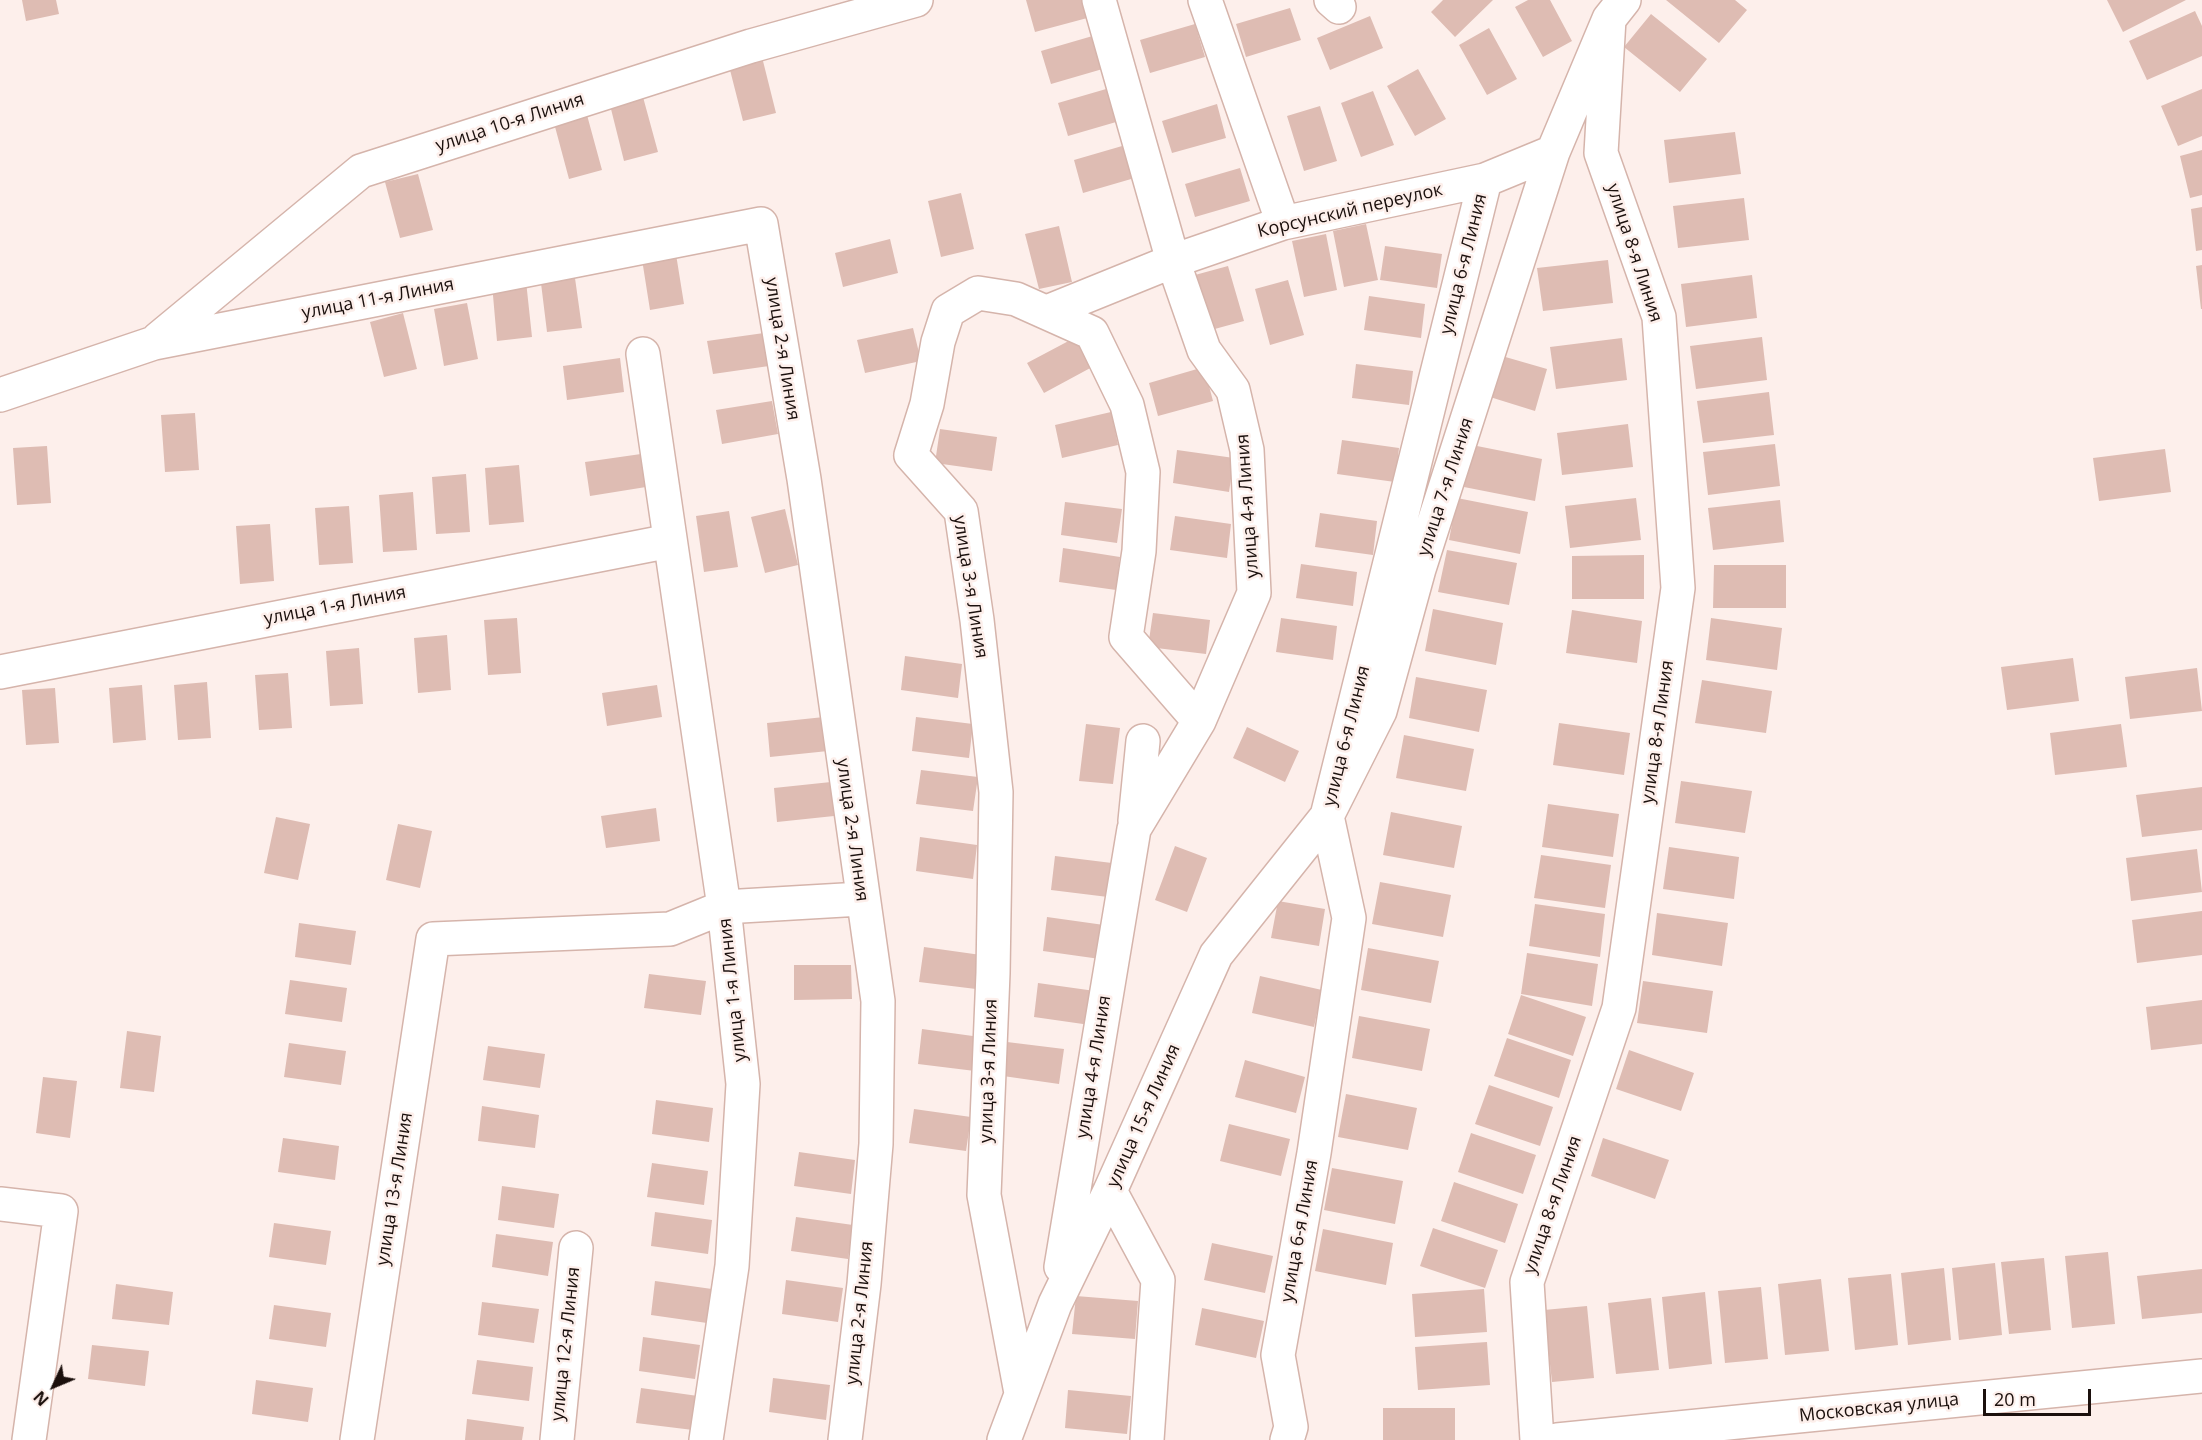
<!DOCTYPE html>
<meta charset="utf-8">
<style>
body{margin:0}
#map{position:relative;width:2202px;height:1440px;overflow:hidden;background:#fdefeb;font-family:"Open Sans",sans-serif}
canvas{display:block}
.north{position:absolute;left:24px;top:1356px;width:60px;height:60px;-webkit-text-stroke:4px #fdefeb;paint-order:stroke;rotate:226deg;font-size:16px;font-weight:700;line-height:24px;text-align:center;color:#1b100d}
.north::after{content:'';display:block;margin:auto;width:21px;height:27px;background:#1b100d;clip-path:polygon(50% 0,100% 100%,50% 72%,0 100%)}
.scale{position:absolute;left:1983px;top:1389px;width:108px;height:27px;box-sizing:border-box;border:3px solid #1b100d;border-top:0;padding-left:8px;font-size:18px;line-height:21px;white-space:nowrap;color:#1b100d;-webkit-text-stroke:4px #fdefeb;paint-order:stroke}
</style>
<div id="map">
<canvas width="2202" height="1440"></canvas>
<div class="north">N</div>
<div class="scale">20 m</div>
</div>
<script>
const c = document.querySelector('canvas').getContext('2d');
c.lineJoin = 'round';
function paint(path, color) { c.fillStyle = color; c.fill(path, 'evenodd'); }
const shape = rows => new Path2D(rows.map(r => 'M' + r).join(''));
function strokePath(path, color, width, dash) { c.strokeStyle = color; c.lineWidth = width; c.lineCap = dash ? 'butt' : 'round'; c.setLineDash(dash || []); c.stroke(path); }
function drawText(font, color, halo, rows, align = 'center') {
  c.font = font + ' "Open Sans",sans-serif'; c.lineWidth = 5; c.setLineDash([]); c.textBaseline = 'middle'; c.strokeStyle = halo; c.fillStyle = color; for (const [text, x, y, turn = 0] of rows) {
    c.save(); c.translate(x, y); c.rotate((+turn || 0) * Math.PI / 180); c.textAlign = isNaN(turn) ? turn : align; if (halo) c.strokeText(text, 0, 0); c.fillText(text, 0, 0); c.restore();
  }
}
paint(shape([
 [22,0,56,0,59,14,26,21],
 [1026,0,1086,0,1091,17,1035,32],
 [1443,0,1493,0,1455,37,1431,12],
 [1528,0,1550,0,1572,41,1543,57,1515,7],
 [1666,0,1735,0,1747,10,1719,43],
 [2107,0,2186,0,2123,32],
 [1290,8,1301,40,1246,57,1236,24],
 [2195,11,2202,26,2202,56,2147,80,2129,41],
 [1651,14,1707,59,1680,92,1624,47],
 [1370,16,1383,48,1330,70,1317,38],
 [1195,24,1205,57,1150,73,1140,40],
 [1489,28,1517,79,1487,95,1459,45],
 [1096,35,1106,68,1051,84,1041,51],
 [762,57,776,113,743,121,729,66],
 [1418,69,1446,119,1415,136,1387,86],
 [1113,87,1123,120,1068,136,1058,103],
 [2202,89,2202,136,2178,146,2161,106],
 [1373,91,1394,145,1361,157,1341,103],
 [643,97,658,152,624,161,610,105],
 [1217,104,1226,138,1172,153,1162,121],
 [1320,106,1337,161,1304,171,1287,116],
 [587,115,602,170,569,179,554,123],
 [1735,132,1741,174,1669,183,1664,140],
 [1129,144,1138,177,1083,193,1074,160],
 [2202,150,2202,195,2190,198,2180,156],
 [1240,168,1250,201,1195,217,1185,184],
 [418,174,433,230,400,238,385,182],
 [961,193,974,249,941,257,928,201],
 [1744,198,1749,240,1678,248,1673,206],
 [2202,207,2202,250,2196,251,2191,209],
 [1366,224,1378,280,1344,287,1333,231],
 [1059,226,1072,282,1039,289,1025,234],
 [1326,234,1337,290,1304,297,1292,241],
 [890,239,898,273,843,287,835,253],
 [1385,246,1442,254,1437,288,1380,280],
 [675,248,684,304,650,310,641,253],
 [1608,260,1613,303,1543,311,1537,268],
 [2202,265,2202,309,2201,309,2196,266],
 [1228,266,1244,321,1211,330,1195,275],
 [574,271,582,328,547,332,540,275],
 [1752,275,1757,318,1686,327,1681,284],
 [1288,280,1304,335,1270,345,1255,289],
 [526,281,532,337,497,341,492,284],
 [1369,296,1425,304,1421,338,1364,330],
 [467,303,478,359,444,366,434,309],
 [403,313,417,369,384,377,370,322],
 [913,328,921,361,865,373,857,340],
 [764,333,769,366,713,374,707,341],
 [1078,336,1094,366,1044,393,1027,363],
 [1762,337,1767,380,1696,389,1690,346],
 [1622,338,1627,380,1556,389,1550,347],
 [1502,356,1547,369,1535,411,1490,397],
 [620,358,624,392,567,400,563,366],
 [1356,364,1413,371,1409,405,1352,398],
 [1204,367,1213,401,1158,416,1149,383],
 [1769,392,1774,435,1703,443,1697,401],
 [772,401,778,434,722,444,716,410],
 [1111,412,1118,445,1062,458,1055,425],
 [195,413,199,470,165,472,161,415],
 [1628,424,1633,467,1562,475,1557,433],
 [940,429,997,437,992,471,935,463],
 [1342,440,1399,448,1395,482,1337,474],
 [1775,444,1780,486,1708,495,1703,452],
 [1472,445,1542,459,1535,501,1464,487],
 [47,446,51,503,17,505,13,448],
 [2165,449,2171,492,2099,501,2093,458],
 [1177,450,1234,458,1229,492,1173,483],
 [641,454,646,487,590,496,585,462],
 [519,465,524,522,489,525,485,468],
 [466,474,470,532,436,534,432,477],
 [413,492,417,550,383,552,379,495],
 [1457,498,1528,512,1520,554,1449,540],
 [1636,498,1641,540,1570,548,1565,506],
 [1780,500,1784,542,1713,550,1708,508],
 [1065,502,1122,509,1117,543,1061,535],
 [349,506,353,563,319,565,315,508],
 [785,509,798,565,765,573,751,517],
 [729,511,738,567,704,572,696,516],
 [1320,513,1377,521,1373,555,1315,547],
 [1175,516,1231,524,1227,558,1170,550],
 [270,524,274,581,240,584,236,526],
 [1063,548,1120,557,1116,590,1059,582],
 [1447,550,1517,563,1509,605,1438,592],
 [1644,555,1644,599,1572,599,1572,556],
 [1301,564,1357,572,1353,606,1296,598],
 [1714,565,1786,565,1786,608,1713,608],
 [1433,609,1503,623,1496,665,1425,651],
 [1572,610,1642,621,1637,663,1566,653],
 [1153,613,1210,620,1206,654,1148,647],
 [517,618,521,673,488,675,484,620],
 [1281,618,1337,626,1333,660,1276,652],
 [1711,618,1782,628,1777,670,1706,660],
 [447,635,451,690,418,693,414,638],
 [359,648,363,704,330,706,326,651],
 [905,656,962,664,958,698,901,690],
 [2073,658,2079,701,2007,710,2001,667],
 [2197,668,2202,711,2130,719,2125,677],
 [288,673,292,728,259,730,255,675],
 [1416,677,1487,690,1479,732,1409,718],
 [1702,680,1772,691,1766,733,1695,723],
 [207,682,211,738,178,740,174,685],
 [142,685,146,740,113,743,109,688],
 [657,685,662,717,607,726,602,693],
 [55,688,59,743,26,745,22,690],
 [824,717,828,751,770,757,767,723],
 [916,717,973,724,969,758,912,751],
 [1559,723,1630,733,1624,775,1553,765],
 [1086,724,1120,728,1113,784,1079,781],
 [2121,724,2127,767,2055,775,2050,733],
 [1247,727,1299,751,1285,782,1233,758],
 [1404,735,1474,749,1466,791,1396,778],
 [921,770,978,777,973,811,916,804],
 [1681,781,1752,791,1745,833,1675,823],
 [831,782,834,816,777,822,774,788],
 [2202,787,2202,830,2142,837,2136,795],
 [1548,804,1619,814,1613,857,1542,847],
 [656,808,660,841,606,848,601,816],
 [1391,812,1462,826,1454,868,1383,855],
 [276,817,310,824,298,880,264,873],
 [398,824,432,831,420,888,386,880],
 [920,837,977,845,973,879,916,871],
 [1175,846,1207,858,1187,912,1155,900],
 [1669,847,1739,857,1734,899,1663,889],
 [2197,849,2202,892,2131,901,2126,858],
 [1541,855,1611,865,1605,908,1534,898],
 [1055,856,1112,863,1108,897,1051,890],
 [1380,882,1451,895,1443,937,1372,924],
 [1278,901,1325,909,1319,946,1271,938],
 [1535,904,1605,914,1600,957,1529,946],
 [2202,911,2202,955,2137,963,2132,920],
 [1657,913,1728,923,1722,966,1652,955],
 [1047,917,1104,925,1100,959,1043,951],
 [299,923,356,931,351,965,295,957],
 [924,947,981,955,976,989,919,982],
 [1368,948,1439,961,1431,1003,1361,990],
 [1527,953,1598,964,1592,1006,1521,994],
 [794,965,851,965,852,999,794,1000],
 [649,974,706,981,701,1015,644,1008],
 [1260,976,1322,990,1314,1027,1252,1013],
 [290,980,347,988,342,1022,285,1014],
 [1643,981,1713,991,1707,1033,1637,1023],
 [1038,983,1095,991,1090,1025,1034,1017],
 [1521,995,1586,1017,1573,1056,1508,1034],
 [2202,1000,2202,1044,2151,1050,2146,1007],
 [1359,1016,1430,1029,1422,1071,1352,1058],
 [922,1029,980,1037,975,1071,918,1064],
 [127,1031,161,1036,154,1092,120,1088],
 [1507,1038,1571,1060,1559,1098,1494,1076],
 [1007,1042,1064,1049,1059,1084,1003,1076],
 [289,1043,346,1051,341,1085,284,1077],
 [488,1046,545,1054,540,1088,483,1080],
 [1629,1050,1694,1073,1681,1111,1616,1089],
 [1245,1060,1305,1077,1296,1113,1235,1097],
 [43,1077,77,1081,70,1138,36,1133],
 [1489,1085,1553,1107,1540,1146,1475,1124],
 [1346,1094,1417,1108,1408,1150,1338,1137],
 [656,1100,713,1108,709,1142,652,1134],
 [482,1106,539,1115,535,1148,478,1141],
 [914,1109,971,1117,966,1151,909,1143],
 [1229,1124,1290,1139,1281,1176,1220,1161],
 [1471,1133,1536,1155,1523,1194,1458,1172],
 [283,1138,339,1146,335,1180,278,1172],
 [1603,1138,1669,1160,1655,1199,1591,1176],
 [799,1152,855,1160,851,1194,794,1186],
 [652,1163,708,1171,704,1205,647,1197],
 [1332,1168,1403,1181,1395,1224,1324,1210],
 [1454,1182,1518,1204,1505,1243,1441,1221],
 [502,1186,559,1194,554,1228,498,1220],
 [655,1212,712,1220,708,1254,651,1246],
 [796,1217,853,1225,848,1259,791,1251],
 [274,1223,331,1231,326,1265,269,1257],
 [1433,1228,1498,1250,1485,1288,1420,1266],
 [1323,1229,1393,1243,1386,1285,1315,1271],
 [496,1234,553,1242,548,1276,492,1267],
 [1212,1243,1273,1256,1265,1293,1204,1280],
 [2108,1252,2115,1324,2072,1328,2065,1256],
 [2044,1258,2051,1330,2009,1334,2001,1262],
 [1995,1263,2002,1335,1959,1340,1952,1268],
 [1944,1268,1951,1340,1908,1345,1901,1273],
 [2202,1269,2202,1313,2142,1319,2137,1276],
 [1891,1274,1898,1345,1855,1350,1848,1278],
 [1821,1279,1829,1351,1785,1355,1778,1284],
 [786,1280,843,1288,838,1322,782,1314],
 [655,1281,712,1289,707,1323,651,1315],
 [116,1284,173,1292,169,1325,112,1319],
 [1761,1287,1768,1359,1725,1363,1718,1291],
 [1484,1289,1487,1332,1415,1337,1412,1294],
 [1705,1292,1712,1364,1669,1369,1662,1297],
 [1076,1296,1138,1301,1135,1339,1072,1334],
 [1651,1298,1659,1370,1616,1374,1608,1303],
 [482,1302,539,1309,534,1343,478,1335],
 [274,1305,331,1313,326,1347,269,1339],
 [1587,1306,1594,1378,1552,1382,1544,1310],
 [1202,1308,1264,1321,1256,1358,1195,1345],
 [643,1337,700,1345,695,1379,639,1371],
 [1487,1342,1490,1385,1418,1390,1415,1347],
 [92,1345,149,1351,145,1386,88,1379],
 [477,1360,533,1367,529,1401,472,1394],
 [773,1378,830,1385,826,1420,769,1412],
 [256,1380,313,1388,308,1422,252,1414],
 [641,1388,698,1396,693,1430,636,1423],
 [1068,1390,1131,1396,1127,1434,1065,1428],
 [1383,1408,1455,1408,1455,1440,1383,1440],
 [467,1419,524,1427,522,1440,465,1440]
]), '#debcb3');
const minor = shape([
 [1205,0,1283,223],
 [1331,0,1339,7],
 [1047,312,1173,261,1283,223,1485,180,1553,152,1609,19,1624,0],
 [158,339,361,171,751,46,916,0],
 [643,354,724,907,743,1084,732,1266,706,1440],
 [0,395,154,343,761,224,804,479,878,1001,876,1144,864,1284,845,1440],
 [0,672,670,541],
 [1135,821,1143,741],
 [1110,1191,1158,1280,1147,1440],
 [0,1204,61,1211,29,1440],
 [1061,1267,1134,829,1199,721,1254,593,1247,450,1233,390,1204,350,1173,261,1099,0],
 [1021,1393,984,1195,993,973,996,792,977,620,961,511,911,455,927,404,938,342,948,311,978,293,1016,299,1092,333,1127,405,1143,472,1139,551,1126,637,1199,721],
 [357,1440,433,939,670,929,724,907,861,899],
 [557,1440,576,1248],
 [1004,1440,1055,1304,1110,1191,1216,955,1327,816,1380,711,1419,569,1553,152],
 [1287,1440,1291,1427,1278,1355,1314,1153,1349,918,1327,816,1485,180],
 [1537,1440,1527,1282,1619,1008,1678,588,1659,317,1601,153,1609,19],
 [1557,1440,2202,1376]
]);
strokePath(minor, '#d5b4ab', 36);
strokePath(minor, '#fff', 33);
drawText('18px', '#1b100d', '#fdefeb', [
 ["улица 10-я Линия",510,123,-18],
 ["Корсунский переулок",1350,211,-13],
 ["улица 8-я Линия",1634,253,72],
 ["улица 6-я Линия",1464,264,-76],
 ["улица 11-я Линия",378,299,-11],
 ["улица 2-я Линия",782,349,81],
 ["улица 7-я Линия",1446,487,-72],
 ["улица 4-я Линия",1248,506,-94],
 ["улица 3-я Линия",970,587,81],
 ["улица 1-я Линия",335,606,-11],
 ["улица 8-я Линия",1658,732,-82],
 ["улица 6-я Линия",1347,736,-76],
 ["улица 2-я Линия",852,830,82],
 ["улица 1-я Линия",733,990,-96],
 ["улица 4-я Линия",1094,1067,-81],
 ["улица 3-я Линия",989,1071,-88],
 ["улица 15-я Линия",1144,1116,-66],
 ["улица 13-я Линия",395,1189,-81],
 ["улица 8-я Линия",1553,1205,-71],
 ["улица 6-я Линия",1300,1231,-80],
 ["улица 2-я Линия",860,1313,-84],
 ["улица 12-я Линия",566,1344,-84],
 ["Московская улица",1879,1408,-6]
]);
</script>
